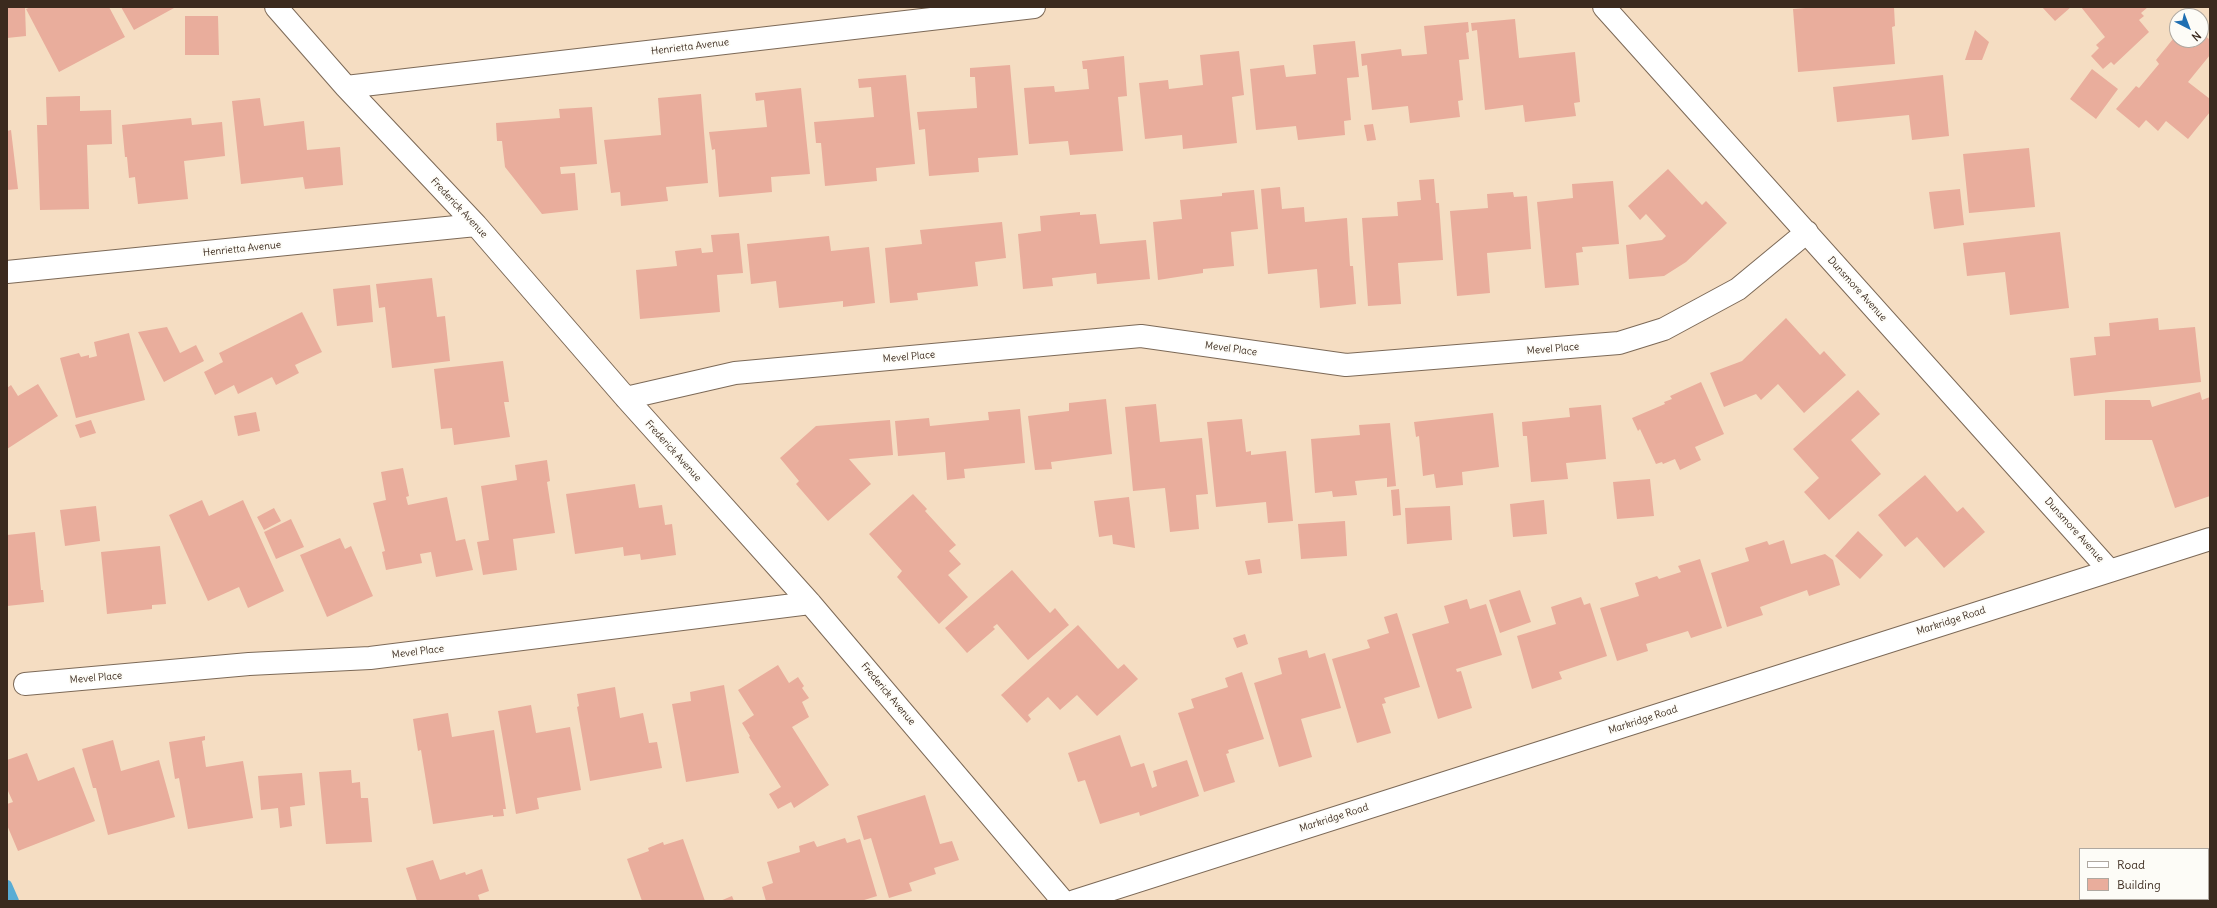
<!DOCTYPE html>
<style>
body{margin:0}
#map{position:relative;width:2217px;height:908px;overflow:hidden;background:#f5ddc2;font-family:Delius,sans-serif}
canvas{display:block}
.frame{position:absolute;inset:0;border:8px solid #3b2a1e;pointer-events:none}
.legend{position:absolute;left:2079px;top:848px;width:130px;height:52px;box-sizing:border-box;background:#fdfcf7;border:1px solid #afa8a0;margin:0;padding:5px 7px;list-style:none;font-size:12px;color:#3b2a1e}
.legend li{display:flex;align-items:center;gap:8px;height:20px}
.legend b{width:20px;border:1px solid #afa8a0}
.north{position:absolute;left:2169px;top:8px;width:40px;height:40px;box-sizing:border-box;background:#fdfcf7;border:1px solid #afa8a0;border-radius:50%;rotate:138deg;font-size:11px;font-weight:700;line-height:16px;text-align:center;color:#3b2a1e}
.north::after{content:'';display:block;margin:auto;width:14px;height:18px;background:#1f6fb2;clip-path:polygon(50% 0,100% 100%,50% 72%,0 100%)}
</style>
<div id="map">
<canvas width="2217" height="908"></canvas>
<div class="frame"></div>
<ul class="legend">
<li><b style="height:5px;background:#fff"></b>Road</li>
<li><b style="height:11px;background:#e9ad9c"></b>Building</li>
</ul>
<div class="north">N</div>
</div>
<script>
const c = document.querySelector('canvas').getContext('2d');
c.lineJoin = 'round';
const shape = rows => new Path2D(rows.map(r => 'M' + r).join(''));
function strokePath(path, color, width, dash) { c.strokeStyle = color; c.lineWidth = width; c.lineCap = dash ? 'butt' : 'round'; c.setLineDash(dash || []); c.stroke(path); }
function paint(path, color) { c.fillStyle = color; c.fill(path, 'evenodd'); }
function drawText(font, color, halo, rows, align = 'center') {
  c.font = font + ' Delius,sans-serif'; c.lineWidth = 3.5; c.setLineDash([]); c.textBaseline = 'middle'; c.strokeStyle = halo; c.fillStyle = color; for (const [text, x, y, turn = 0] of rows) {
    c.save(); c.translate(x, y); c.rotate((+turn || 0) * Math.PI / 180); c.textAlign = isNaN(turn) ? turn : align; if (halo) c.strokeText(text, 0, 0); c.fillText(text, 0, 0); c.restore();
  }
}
strokePath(shape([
 [7,885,14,901]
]), '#59acd4', 10);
paint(shape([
 [7,7,25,7,26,36,7,38],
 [31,7,109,7,125,37,59,72,26,9],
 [121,7,174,7,174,8,134,30],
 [1818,7,1894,7,1895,26,1892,27,1895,64,1798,72,1793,9],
 [2042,7,2071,7,2055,21],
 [2081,7,2148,7,2141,13,2144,16,2139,20,2149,32,2114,65,2111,62,2103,69,2091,56,2099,48,2096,45,2105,37],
 [185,16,218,16,219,55,185,55],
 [1515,19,1519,58,1575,52,1580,102,1574,103,1576,116,1525,122,1523,105,1485,110,1477,30,1472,31,1471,23],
 [1468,22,1469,32,1466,33,1469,59,1459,60,1463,100,1458,101,1460,117,1410,123,1408,106,1372,110,1367,65,1362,66,1361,54,1401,49,1402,56,1427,54,1424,26],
 [1975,30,1989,42,1982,60,1965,60],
 [2201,32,2210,40,2210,55,2188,82,2210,99,2210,112,2188,139,2166,121,2158,131,2146,120,2139,128,2116,109,2136,86,2139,88,2159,64,2156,60,2177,34,2177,40,2201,40],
 [1355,41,1359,77,1347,78,1351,120,1344,121,1345,135,1298,140,1296,126,1256,130,1250,69,1284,65,1286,77,1316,74,1313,45],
 [1239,51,1244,95,1232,97,1237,143,1183,149,1182,135,1145,139,1139,83,1168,80,1169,89,1203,85,1200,55],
 [1124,56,1127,96,1118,97,1123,151,1070,155,1068,141,1029,144,1024,88,1054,86,1055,92,1089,89,1087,69,1083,69,1082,61],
 [1010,65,1018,155,978,158,979,172,929,176,925,129,919,130,917,112,977,108,975,77,970,77,970,68],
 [2092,69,2118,89,2096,119,2070,99],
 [906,75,915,164,876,168,877,181,825,186,821,143,816,143,814,122,874,117,871,87,859,88,858,79],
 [1943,75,1949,136,1912,140,1909,115,1837,122,1833,87],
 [801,88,810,174,771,177,772,192,719,197,715,149,712,150,709,132,767,127,764,100,756,101,755,93],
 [701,94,708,183,666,187,668,201,621,206,620,192,611,193,604,140,661,135,658,98],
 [80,96,80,111,111,110,112,144,87,145,89,209,40,210,37,125,47,125,46,97],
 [260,98,264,126,304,121,307,150,340,147,343,185,305,189,303,177,241,184,232,101],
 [592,107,597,164,560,167,561,174,575,173,578,210,542,214,505,167,502,141,497,141,496,123,560,118,559,109],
 [191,118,192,125,222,122,225,156,184,161,188,199,138,204,135,177,129,178,127,157,125,157,122,125],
 [1373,124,1376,140,1367,141,1364,125],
 [11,130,18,189,7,190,7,131],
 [2029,148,2035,207,1969,213,1963,154],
 [1668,169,1702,205,1706,201,1727,223,1686,262,1664,276,1629,279,1626,245,1662,240,1666,236,1646,214,1640,220,1628,206],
 [1434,179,1436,203,1439,203,1443,260,1398,263,1401,304,1368,306,1362,218,1398,216,1397,202,1421,200,1419,180],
 [1613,181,1619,244,1582,247,1583,252,1576,253,1579,285,1545,288,1537,202,1573,198,1572,184],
 [1280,187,1282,209,1304,207,1305,222,1347,218,1350,266,1353,266,1356,304,1320,308,1317,269,1268,274,1261,189],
 [1960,189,1964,225,1934,229,1929,192],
 [1254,190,1258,229,1231,232,1234,266,1203,269,1203,273,1158,280,1153,222,1182,219,1180,200,1222,196,1222,193],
 [1513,192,1514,197,1527,196,1531,249,1487,253,1490,293,1457,296,1450,211,1488,208,1487,194],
 [1080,212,1080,215,1096,214,1100,244,1146,240,1150,279,1097,284,1096,273,1052,278,1053,286,1023,289,1018,234,1041,231,1040,216],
 [1002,222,1006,258,975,262,978,286,917,293,918,300,890,303,885,248,922,244,920,230],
 [2060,232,2069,308,2010,315,2005,272,1967,276,1963,243],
 [739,233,743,273,717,275,720,312,640,319,636,270,677,266,675,251,701,248,702,253,713,252,711,235],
 [829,236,831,251,869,247,875,303,843,307,843,301,779,308,776,281,751,284,747,244],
 [432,278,437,317,445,316,450,361,392,368,385,307,379,308,376,284],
 [370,285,373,322,337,326,333,289],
 [302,312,322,352,295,365,299,373,276,385,272,377,238,394,234,385,215,395,204,372,223,362,219,353],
 [1786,318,1820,355,1824,351,1846,375,1804,413,1778,384,1761,400,1756,394,1724,407,1710,373,1742,361],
 [2158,318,2159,330,2195,327,2201,382,2074,396,2070,358,2096,355,2094,337,2110,336,2109,323],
 [167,327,180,353,196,345,204,361,164,382,138,332],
 [129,333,145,400,76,418,60,358,79,353,81,357,89,355,89,358,97,356,94,342],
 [503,361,509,402,504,402,510,437,454,445,452,428,441,429,434,369],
 [1701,382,1724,434,1695,447,1701,460,1680,470,1675,459,1663,464,1662,462,1656,464,1640,429,1638,431,1632,418,1665,404,1664,402,1672,399,1670,396],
 [38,384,58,416,7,449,7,388,11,385,18,396],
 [1858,390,1880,414,1851,440,1881,474,1829,520,1804,492,1819,478,1793,449],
 [2200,392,2202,400,2210,397,2210,496,2175,508,2152,440,2105,440,2105,400,2150,400,2152,407],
 [1106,399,1112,454,1051,462,1052,469,1035,470,1028,416,1069,411,1069,403],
 [1156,404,1160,442,1202,438,1208,494,1196,495,1199,529,1170,532,1165,488,1133,491,1125,407],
 [1601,405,1606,459,1566,463,1568,479,1531,482,1527,436,1523,436,1522,422,1570,417,1569,408],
 [1020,409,1025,463,964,469,965,478,947,480,945,452,898,456,895,421,929,418,930,426,989,420,988,412],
 [256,412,260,431,238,436,234,416],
 [1493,413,1499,467,1462,472,1463,485,1436,488,1434,474,1423,476,1419,436,1416,437,1414,422],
 [1242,419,1246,452,1251,451,1251,455,1286,451,1293,521,1268,523,1266,502,1216,507,1207,422],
 [91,420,96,433,80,438,75,425],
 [890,420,893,455,849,459,871,484,828,521,796,484,799,481,780,458,816,426],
 [1390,423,1396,486,1387,487,1387,478,1355,481,1357,495,1333,497,1332,491,1315,493,1311,439,1360,435,1359,425],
 [547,460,550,481,547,482,555,533,513,539,517,570,483,575,477,542,489,540,481,486,517,480,515,465],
 [403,468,409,496,406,497,408,505,447,497,456,541,465,539,473,570,436,577,431,552,420,554,422,563,386,570,382,552,385,551,373,503,386,500,381,472],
 [1925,475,1957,512,1963,507,1985,532,1944,568,1917,537,1905,547,1878,515],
 [1650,479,1654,516,1617,519,1613,482],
 [635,484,639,508,662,505,665,525,672,524,676,555,641,560,640,554,624,556,623,547,575,554,566,494],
 [1399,489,1401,515,1393,516,1391,490],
 [913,494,927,509,925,511,956,545,949,551,961,564,948,575,968,597,939,624,897,577,902,571,869,534],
 [1129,497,1135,548,1113,544,1112,535,1099,537,1094,501],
 [202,500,209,516,243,500,284,591,248,608,239,587,208,601,169,515],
 [1544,500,1547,534,1513,537,1510,504],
 [96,506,100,541,65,546,60,510],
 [1450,506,1452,540,1407,544,1405,508],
 [274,508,281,521,264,530,257,517],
 [291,519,304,547,276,559,264,532],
 [1345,521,1347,556,1301,559,1298,524],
 [1858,531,1883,555,1860,579,1835,556],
 [35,532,41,590,43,590,44,602,7,606,7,535],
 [340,538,345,549,351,546,373,596,327,617,300,555],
 [1784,540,1791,564,1825,554,1833,560,1840,585,1809,596,1807,590,1760,607,1763,615,1727,627,1711,573,1749,561,1745,548,1767,541,1769,545],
 [160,546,166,604,152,605,152,609,107,614,101,552],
 [1260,559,1262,573,1248,575,1245,561],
 [1700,559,1722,628,1691,638,1688,631,1646,644,1648,651,1617,661,1600,608,1639,596,1635,583,1657,576,1659,579,1681,572,1678,566],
 [1012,570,1050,613,1055,608,1069,625,1028,660,997,624,993,627,995,629,967,653,945,628],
 [1520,590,1531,622,1500,633,1489,600],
 [1581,597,1584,605,1590,603,1607,656,1559,672,1562,679,1532,689,1517,636,1556,624,1551,607],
 [1467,599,1470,609,1486,604,1502,655,1456,669,1457,672,1461,671,1472,708,1438,719,1412,634,1449,623,1444,606],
 [1397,613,1420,687,1384,698,1386,703,1382,704,1391,733,1357,743,1332,659,1370,648,1367,640,1389,633,1384,617],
 [1078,625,1118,669,1124,664,1138,679,1097,716,1077,695,1060,710,1048,697,1028,715,1031,719,1027,723,1001,695],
 [1245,634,1248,644,1237,648,1233,638],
 [1307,650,1309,658,1325,653,1341,708,1301,719,1312,757,1279,767,1254,683,1282,674,1278,658],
 [778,665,789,683,798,677,804,686,802,688,809,698,802,702,809,717,792,727,829,785,794,808,791,802,778,809,769,794,781,787,749,737,750,736,742,723,754,715,738,690],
 [1242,672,1264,739,1228,750,1229,753,1226,754,1235,782,1204,792,1178,713,1194,708,1191,699,1228,687,1225,678],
 [724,685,739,773,686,782,672,704,691,701,690,692],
 [615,687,620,718,643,713,649,743,657,742,662,768,590,781,577,707,579,706,577,694],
 [531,705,536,733,570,727,581,790,537,798,539,809,516,814,498,711],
 [448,713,452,737,494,730,506,809,503,809,504,816,493,817,493,815,433,824,421,750,418,751,413,719],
 [1120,735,1131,767,1144,763,1152,788,1157,786,1153,771,1187,760,1199,796,1140,816,1139,812,1100,824,1085,780,1078,782,1068,753],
 [205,736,205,740,202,741,206,767,243,761,253,818,188,829,179,778,175,779,169,742],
 [113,740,121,771,159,760,175,817,108,835,96,788,93,788,82,749],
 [27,753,38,781,74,767,95,821,18,851,7,825,7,804,13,802,8,791,7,792,7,760],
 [351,770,352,783,360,782,361,798,368,798,372,842,326,844,319,772],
 [302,773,305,805,290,807,292,826,280,828,278,808,261,810,258,776],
 [925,795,940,844,952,841,959,860,934,868,936,874,909,883,912,891,889,898,871,838,864,840,857,816],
 [845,838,847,843,860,839,877,896,861,901,766,901,762,887,773,883,767,862,800,852,799,846,814,841,817,847],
 [683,839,705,901,642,901,627,859,649,851,648,848,663,842,664,845],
 [433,860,440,880,465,872,466,875,482,869,489,891,478,895,480,901,417,901,406,868],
 [732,896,734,901,720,901]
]), '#e9ad9c');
const minor = shape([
 [276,7,346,87,476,225,626,398,810,603,1063,901],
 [1604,7,2110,571],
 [346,87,1034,7],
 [7,272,476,225],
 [626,398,735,373,1141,336,1346,365,1619,343,1664,329,1738,289,1807,232],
 [25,684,249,664,370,658,810,603],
 [1075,901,2210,539]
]);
strokePath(minor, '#7c6957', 24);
strokePath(minor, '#fff', 22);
drawText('10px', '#3b2a1e', '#fdfcf7', [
 ["Henrietta Avenue",690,47,-7],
 ["Frederick Avenue",459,208,47],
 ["Henrietta Avenue",242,249,-6],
 ["Dunsmore Avenue",1857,289,48],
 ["Mevel Place",1231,349,8],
 ["Mevel Place",1553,349,-5],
 ["Mevel Place",909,357,-5],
 ["Frederick Avenue",673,451,48],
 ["Dunsmore Avenue",2074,530,48],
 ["Markridge Road",1951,621,-18],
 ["Mevel Place",418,652,-7],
 ["Mevel Place",96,678,-5],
 ["Frederick Avenue",888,694,50],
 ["Markridge Road",1643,720,-18],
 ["Markridge Road",1334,818,-18]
]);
</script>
